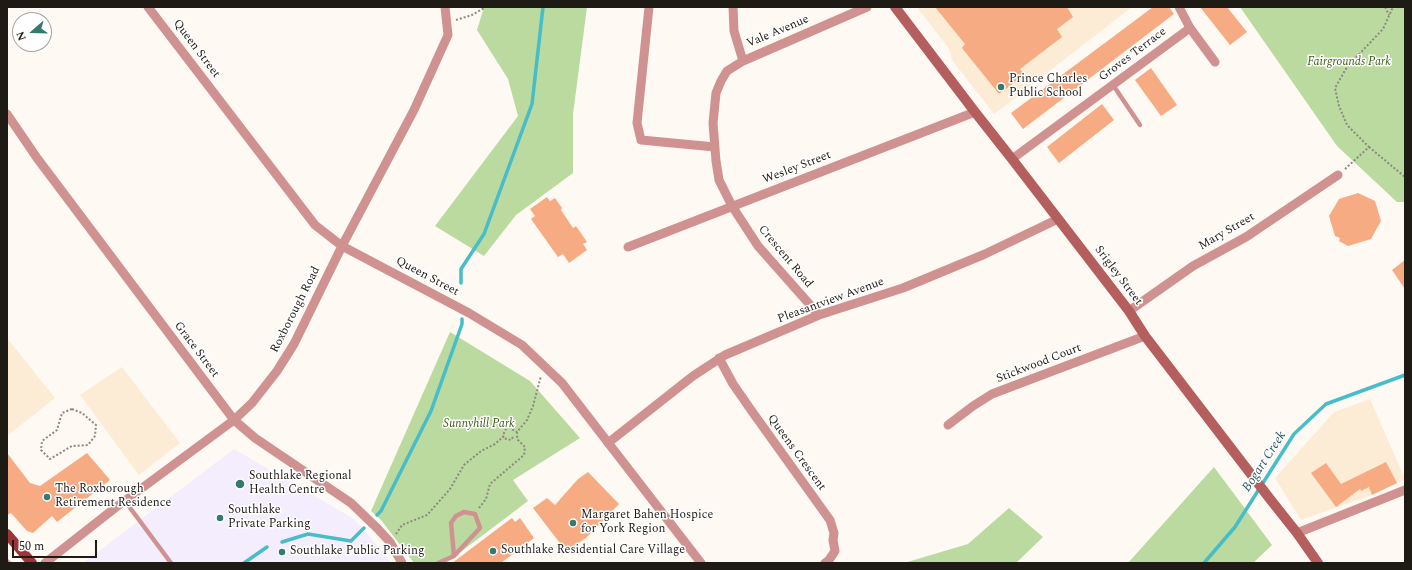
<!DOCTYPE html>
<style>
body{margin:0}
#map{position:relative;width:1412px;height:570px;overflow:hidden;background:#fef9f3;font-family:Spectral,serif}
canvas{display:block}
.frame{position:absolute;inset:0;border:8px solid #1e1a14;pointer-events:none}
.north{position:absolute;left:12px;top:12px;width:40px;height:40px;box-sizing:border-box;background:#fff;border:1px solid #a5a3a1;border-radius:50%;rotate:250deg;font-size:11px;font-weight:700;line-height:16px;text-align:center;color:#1e1a14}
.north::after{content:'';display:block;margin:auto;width:14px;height:18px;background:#357a6e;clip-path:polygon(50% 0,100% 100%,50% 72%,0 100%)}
.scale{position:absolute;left:12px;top:540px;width:85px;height:18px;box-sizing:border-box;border:2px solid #1e1a14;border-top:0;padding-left:5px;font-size:12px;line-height:14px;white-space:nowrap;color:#1e1a14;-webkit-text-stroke:3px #fff;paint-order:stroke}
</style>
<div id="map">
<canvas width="1412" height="570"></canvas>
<div class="frame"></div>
<div class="north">N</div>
<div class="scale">50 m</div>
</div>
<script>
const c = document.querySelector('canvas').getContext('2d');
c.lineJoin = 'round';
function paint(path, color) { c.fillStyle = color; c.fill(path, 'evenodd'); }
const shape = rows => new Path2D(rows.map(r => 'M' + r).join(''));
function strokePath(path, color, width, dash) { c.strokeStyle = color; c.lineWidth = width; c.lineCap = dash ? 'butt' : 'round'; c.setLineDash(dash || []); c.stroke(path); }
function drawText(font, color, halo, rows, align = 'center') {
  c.font = font + ' Spectral,serif'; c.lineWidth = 3; c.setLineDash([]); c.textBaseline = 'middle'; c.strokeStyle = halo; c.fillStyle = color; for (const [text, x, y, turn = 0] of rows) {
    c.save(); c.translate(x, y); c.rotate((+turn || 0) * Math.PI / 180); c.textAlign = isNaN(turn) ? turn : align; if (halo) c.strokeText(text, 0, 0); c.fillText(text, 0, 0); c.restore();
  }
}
paint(shape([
 [917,7,1132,7,994,114,952,60,950,50],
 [7,338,55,398,7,436],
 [122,367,180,443,139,475,80,395],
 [1370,399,1405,479,1372,495,1301,520,1275,478,1334,412]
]), '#fcecd6');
paint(shape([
 [234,449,354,519,392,563,83,563]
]), '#f3edfe');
paint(shape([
 [484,7,587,7,573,114,573,173,516,215,484,256,435,226,518,116,508,79,477,30],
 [1240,7,1405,7,1405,202,1397,202,1337,146],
 [450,332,530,381,580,438,513,480,528,501,446,563,414,563,381,520,371,511],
 [1214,467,1272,545,1253,563,1128,563],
 [1009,508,1043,537,1016,563,904,563,968,544]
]), '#bada9f');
strokePath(shape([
 [461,283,461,269,484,234,532,104,543,7],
 [377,515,381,511,431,411,462,324,462,319],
 [282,542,308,534,351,541,364,528],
 [244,563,267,547],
 [1204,563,1235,527,1294,434,1326,404,1405,375]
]), '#47bdca', 3.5);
paint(shape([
 [935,7,1067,7,1073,17,1057,29,1062,37,1020,69,1025,75,999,94,962,48,965,44],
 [1153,7,1169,7,1174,14,1023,129,1011,113],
 [1200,7,1227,7,1247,32,1230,45],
 [1151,68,1177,105,1161,116,1135,80],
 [1102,104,1114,120,1059,163,1047,147],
 [1358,193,1375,201,1381,221,1371,239,1348,246,1339,241,1340,238,1335,236,1329,216,1339,199],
 [547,197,550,201,555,198,562,208,561,210,573,228,576,226,587,242,583,244,587,250,569,263,563,254,558,257,531,219,535,216,530,209],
 [1405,260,1405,289,1392,270],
 [7,453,30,483,40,486,87,453,110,480,57,522,52,516,33,533,27,531,11,513,7,515],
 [1386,462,1397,483,1372,495,1369,487,1361,491,1360,489,1336,507,1311,473,1326,463,1341,484],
 [588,472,619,504,586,538,566,551,533,508,547,498,555,505,578,479],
 [512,518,515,522,520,518,534,538,501,563,452,563]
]), '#f7ab82');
strokePath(shape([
 [1385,7,1389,15],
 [456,20,472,15,486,7],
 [1369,147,1405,177],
 [1345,169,1369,147,1347,125,1339,106,1335,88,1347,67,1383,29,1393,7],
 [72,409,82,413,96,425,95,436,88,445,72,446,50,459,41,450,42,441,57,430,62,413,72,409],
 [505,420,510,428,517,432],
 [508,425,503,435,503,438,511,440,513,437],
 [479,508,486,499,490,484,524,455,525,447,518,440,517,436,517,432,527,420,533,406,541,376],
 [396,534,402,525,427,515,450,489,464,465,481,451,495,444,504,436]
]), '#8d8882', 2, [2, 2]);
strokePath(shape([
 [1113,85,1140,125],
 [125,501,171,563],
 [7,561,9,563],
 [438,563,454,556,480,528,475,514,464,512,456,516,451,523,454,556]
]), '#cf9290', 4.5);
strokePath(shape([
 [148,7,315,225,342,246,469,313,522,345,562,383,701,563],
 [649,7,637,123,641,140,715,147],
 [733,7,734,31,743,61],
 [1179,7,1190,28,1215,62],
 [7,114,37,158,234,420,255,438,351,503,377,528,390,542,402,563],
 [1012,159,1190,28],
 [628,247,975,112],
 [1129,311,1193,266,1246,237,1338,175],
 [819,315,758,246,732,206,719,180,716,161,713,123,716,93,721,81,727,71,743,61,867,7],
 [719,358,733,384,751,410,830,520,834,533,833,540,835,551,829,560,825,563],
 [948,425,973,406,992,394,1145,336],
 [608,443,693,376,725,355,819,315,903,288,985,254,1058,219],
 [1297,533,1405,490],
 [45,563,115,508,234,420,252,403,277,371,294,344,342,246,414,110,448,35,445,7]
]), '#cf9290', 9);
strokePath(shape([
 [895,7,975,112,1012,159,1129,311,1145,336,1270,499,1297,533,1318,563]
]), '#b45e5d', 10);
strokePath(shape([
 [7,534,32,563]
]), '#9e343a', 10);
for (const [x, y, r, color] of [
 [1001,87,4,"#357a6e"],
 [240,484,5,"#357a6e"],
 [47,497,4,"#357a6e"],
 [220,518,4,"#357a6e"],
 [573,523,4,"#357a6e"],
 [493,551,4,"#357a6e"],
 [282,552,4,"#357a6e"]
]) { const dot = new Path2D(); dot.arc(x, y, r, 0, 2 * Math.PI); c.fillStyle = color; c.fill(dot); strokePath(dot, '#fff', 1.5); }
drawText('12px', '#1e1a14', '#fff', [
 ["Vale Avenue",778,32,-23],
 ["Queen Street",196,49,53],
 ["Groves Terrace",1133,55,-37],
 ["Wesley Street",797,168,-21],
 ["Mary Street",1227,232,-30],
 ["Crescent Road",785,257,50],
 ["Srigley Street",1118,276,53],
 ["Queen Street",427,277,28],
 ["Pleasantview Avenue",831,301,-20],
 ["Roxborough Road",296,310,-63],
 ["Grace Street",196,350,53],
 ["Stickwood Court",1039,364,-21],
 ["Queens Crescent",796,453,54]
]);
drawText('italic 12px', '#3a5c12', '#fff', [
 ["Fairgrounds Park",1349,63],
 ["Sunnyhill Park",479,425]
]);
drawText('12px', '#1e1a14', '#fff', [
 ["Prince Charles",1009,80],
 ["Public School",1009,94],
 ["Southlake Regional",249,477],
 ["Health Centre",249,491],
 ["The Roxborough",55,490],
 ["Retirement Residence",55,504],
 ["Southlake",228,511],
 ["Private Parking",228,525],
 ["Margaret Bahen Hospice",581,516],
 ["for York Region",581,530],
 ["Southlake Residential Care Village",501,551],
 ["Southlake Public Parking",290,552]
], 'left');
drawText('italic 13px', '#295a60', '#fff', [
 ["Bogart Creek",1265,462,-57]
]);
</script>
